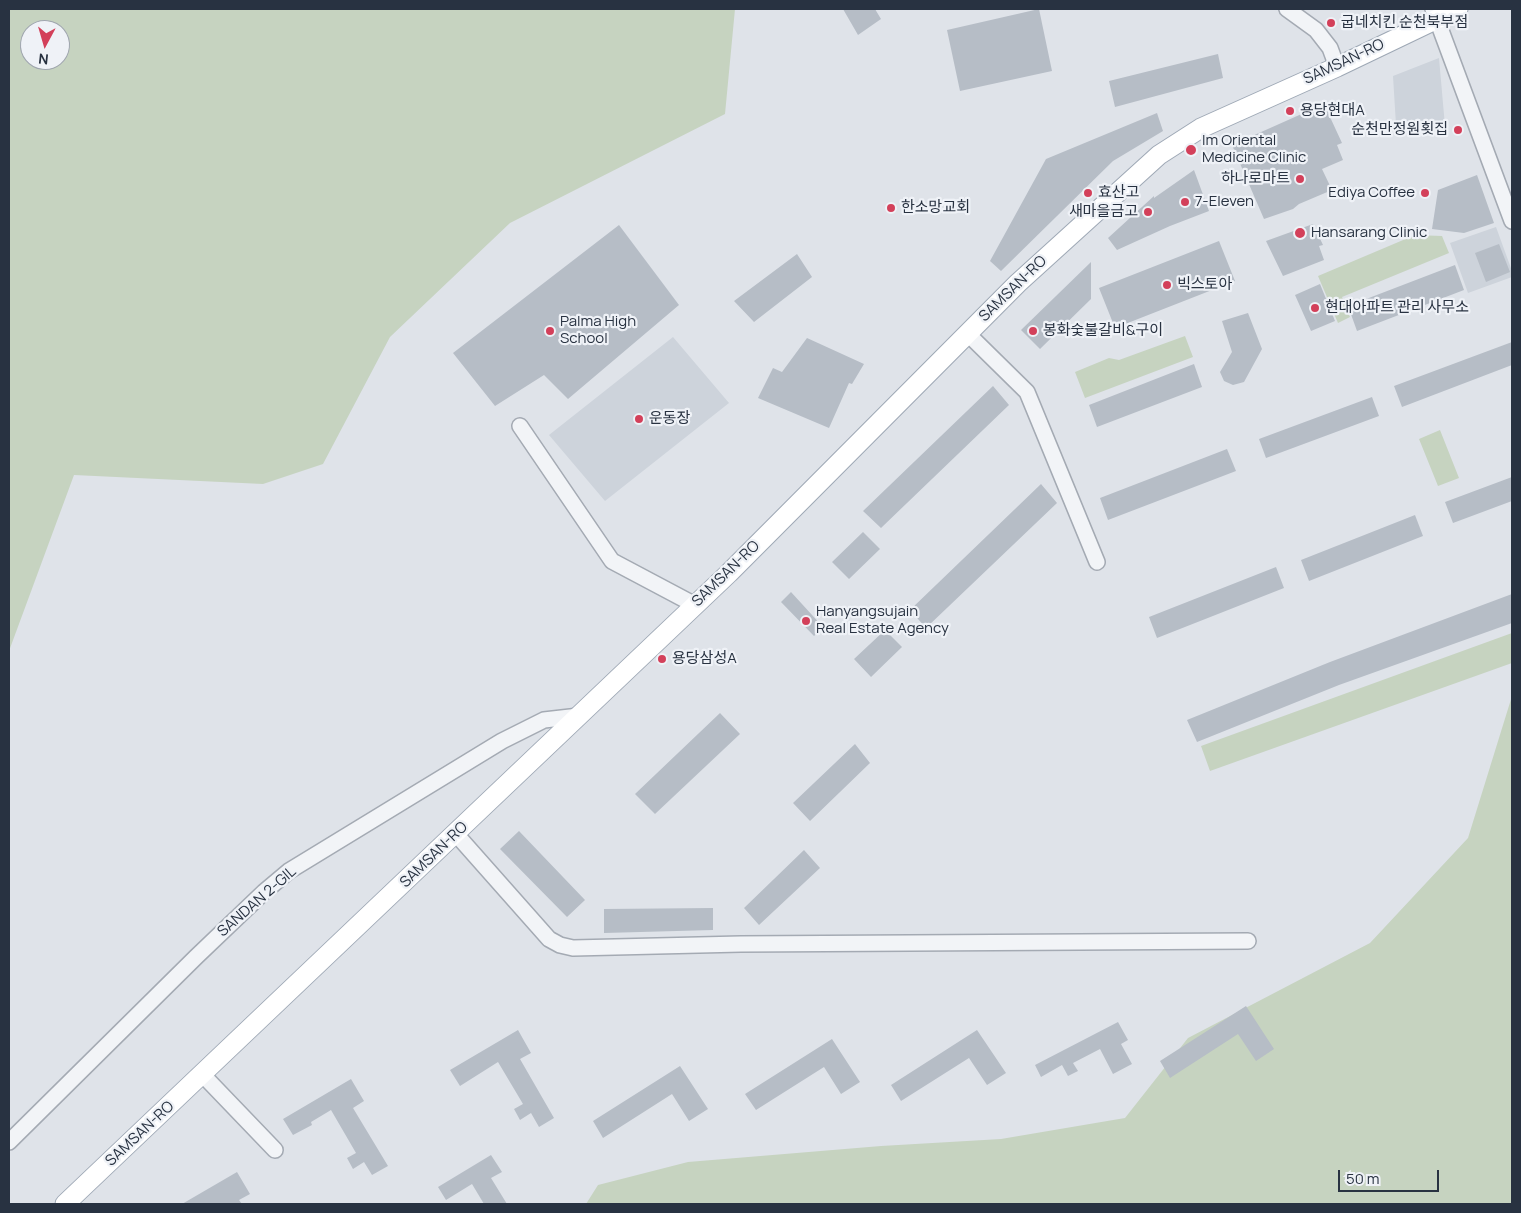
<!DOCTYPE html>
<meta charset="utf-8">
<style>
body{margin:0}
#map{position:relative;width:1521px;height:1213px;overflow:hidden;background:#dfe3e9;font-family:Manrope,sans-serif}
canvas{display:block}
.frame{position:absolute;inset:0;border:10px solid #283241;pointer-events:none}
.north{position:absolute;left:20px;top:20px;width:50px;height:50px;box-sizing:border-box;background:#eff2f7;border:1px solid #9fa5ae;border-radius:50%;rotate:186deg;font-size:14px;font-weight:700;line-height:20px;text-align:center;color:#283241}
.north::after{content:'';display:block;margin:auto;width:18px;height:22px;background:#d3405a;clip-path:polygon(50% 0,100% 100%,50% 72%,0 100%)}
.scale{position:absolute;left:1338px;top:1170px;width:101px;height:22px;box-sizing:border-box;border:2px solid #283241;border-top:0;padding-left:6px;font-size:15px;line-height:18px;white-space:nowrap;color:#283241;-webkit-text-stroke:4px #eff2f7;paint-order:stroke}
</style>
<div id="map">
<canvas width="1521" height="1213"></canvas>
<div class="frame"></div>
<div class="north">N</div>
<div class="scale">50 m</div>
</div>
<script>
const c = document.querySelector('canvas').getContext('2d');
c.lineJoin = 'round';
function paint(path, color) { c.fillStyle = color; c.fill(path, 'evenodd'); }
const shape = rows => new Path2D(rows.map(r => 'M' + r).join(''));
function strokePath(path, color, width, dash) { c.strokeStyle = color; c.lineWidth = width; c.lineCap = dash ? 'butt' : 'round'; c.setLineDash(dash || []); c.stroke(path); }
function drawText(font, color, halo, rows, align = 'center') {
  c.font = font + ' Manrope,"Noto Sans KR",sans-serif'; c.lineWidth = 4.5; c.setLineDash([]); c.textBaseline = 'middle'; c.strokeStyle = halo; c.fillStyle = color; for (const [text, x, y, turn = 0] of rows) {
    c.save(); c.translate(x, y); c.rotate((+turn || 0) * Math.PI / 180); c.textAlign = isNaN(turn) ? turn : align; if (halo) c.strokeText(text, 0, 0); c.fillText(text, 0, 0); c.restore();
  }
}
paint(shape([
 [1439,58,1445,126,1428,129,1427,121,1396,125,1393,76],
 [1496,227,1512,271,1512,277,1468,293,1450,243],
 [673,337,729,403,605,501,549,435]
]), '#cdd3db');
paint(shape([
 [9,9,735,9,725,114,510,223,390,337,323,464,263,484,74,475,9,651],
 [30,30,60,30,60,60,30,60],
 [1415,235,1442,236,1449,253,1342,297,1350,317,1338,323,1318,276],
 [1185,336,1193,357,1085,398,1075,372,1109,358,1119,360],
 [1440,430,1459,478,1438,486,1419,439],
 [1512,633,1512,663,1210,771,1201,746],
 [1512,696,1512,1204,586,1204,598,1185,688,1162,881,1146,1001,1139,1125,1118,1188,1038,1370,943,1468,838]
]), '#c6d3c0');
paint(shape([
 [843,9,875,9,881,19,858,35],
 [1039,9,1052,71,960,91,947,30],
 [1218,54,1223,78,1115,107,1109,81],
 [1324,104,1342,143,1337,145,1343,160,1322,169,1332,190,1299,204,1293,209,1264,219,1232,145],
 [1157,113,1163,131,1113,161,1001,271,990,261,1046,159],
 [1194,170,1209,211,1170,226,1117,250,1108,238,1154,196,1154,198],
 [1477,175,1494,223,1464,233,1432,229,1438,190],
 [1313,224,1323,245,1319,246,1324,260,1283,276,1266,241],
 [619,225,679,305,568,399,544,375,495,406,453,353],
 [1219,241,1235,281,1115,328,1099,288],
 [1499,244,1510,272,1486,282,1475,253],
 [797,254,812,277,754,322,734,301],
 [1091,262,1091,299,1040,349,1021,330],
 [1455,265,1464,290,1357,331,1348,306],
 [1320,284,1335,321,1311,331,1295,295],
 [1248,313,1262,349,1244,382,1233,385,1224,381,1220,372,1232,352,1222,321],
 [807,338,864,364,852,384,849,383,829,428,758,398,773,368,782,372],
 [1512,342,1512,365,1402,407,1394,386],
 [1194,364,1202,387,1097,427,1089,405],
 [993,386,1009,405,881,528,863,511],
 [1372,397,1379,416,1266,458,1259,439],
 [1227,449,1236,471,1108,520,1100,498],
 [1512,477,1512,501,1453,523,1445,502],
 [1041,484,1057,503,926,628,910,610],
 [1415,515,1423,536,1309,581,1301,560],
 [863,532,880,549,849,579,832,562],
 [1276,567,1284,588,1157,638,1149,617],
 [791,592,823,627,814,636,781,602],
 [1512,594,1512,623,1339,685,1197,742,1187,720,1330,662],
 [885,630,902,647,871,677,854,659],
 [720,713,740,734,655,814,635,794],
 [855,744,870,763,810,821,793,803],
 [519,831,585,900,567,917,500,849],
 [804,850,820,868,759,925,744,908],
 [713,908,713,930,604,933,604,909],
 [1246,1006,1274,1049,1256,1061,1238,1034,1170,1078,1160,1061],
 [1118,1022,1128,1040,1121,1044,1132,1064,1113,1074,1100,1049,1073,1063,1078,1071,1068,1076,1062,1065,1041,1077,1035,1065],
 [518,1030,531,1053,520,1059,554,1118,539,1127,531,1113,520,1120,514,1109,523,1104,498,1062,460,1086,450,1070],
 [977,1030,1006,1073,987,1085,969,1058,901,1101,891,1085],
 [832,1039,860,1082,841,1094,824,1067,756,1110,745,1094],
 [680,1066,708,1109,689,1121,672,1094,603,1138,593,1121],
 [351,1079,364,1101,353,1108,388,1166,372,1175,364,1162,353,1169,347,1158,356,1153,331,1110,311,1122,312,1125,293,1135,283,1119],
 [491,1155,502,1172,491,1178,507,1204,484,1204,472,1184,446,1200,438,1187],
 [237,1172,250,1194,239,1200,242,1204,182,1204]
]), '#b6bdc6');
const minor = shape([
 [1287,9,1316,30,1330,48,1337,67],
 [1433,9,1512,221],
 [967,333,1027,392,1097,562],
 [520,426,612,561,695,605],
 [456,834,549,939,560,945,573,948,741,944,1248,941],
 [202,1074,275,1150],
 [9,1142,196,957,264,892,289,871,502,741,544,720,579,716]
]);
const major = shape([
 [65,1204,729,573,1018,283,1159,155,1201,128,1337,67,1458,9]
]);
strokePath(minor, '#a4aab3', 18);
strokePath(major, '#9ea8b5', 21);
strokePath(minor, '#f2f4f7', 15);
strokePath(major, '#fff', 19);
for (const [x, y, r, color] of [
 [1331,23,5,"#d3405a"],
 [1290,111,5,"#d3405a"],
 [1458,130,5,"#d3405a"],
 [1191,150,6,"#d3405a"],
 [1300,179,5,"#d3405a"],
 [1088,193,5,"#d3405a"],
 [1425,193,5,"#d3405a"],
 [1185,202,5,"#d3405a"],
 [891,208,5,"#d3405a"],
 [1148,212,5,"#d3405a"],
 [1300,233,6,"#d3405a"],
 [1167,285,5,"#d3405a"],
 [1315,308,5,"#d3405a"],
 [550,331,5,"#d3405a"],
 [1033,331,5,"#d3405a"],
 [639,419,5,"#d3405a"],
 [806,621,5,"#d3405a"],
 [662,659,5,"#d3405a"]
]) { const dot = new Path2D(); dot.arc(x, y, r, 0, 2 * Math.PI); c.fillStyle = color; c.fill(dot); strokePath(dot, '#eff2f7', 2); }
drawText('15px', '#283241', '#eff2f7', [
 ["굽네치킨 순천북부점",1341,23],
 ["용당현대A",1300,111],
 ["순천만정원횟집",1448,130,"right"],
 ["Im Oriental",1202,141],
 ["Medicine Clinic",1202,158],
 ["하나로마트",1290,179,"right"],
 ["효산고",1098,193],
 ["Ediya Coffee",1415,193,"right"],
 ["7-Eleven",1195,202],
 ["한소망교회",901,208],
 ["새마을금고",1138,212,"right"],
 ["Hansarang Clinic",1311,233],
 ["빅스토아",1177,285],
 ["현대아파트 관리 사무소",1325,308],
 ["Palma High",560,322],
 ["School",560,339],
 ["봉화숯불갈비&구이",1043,331],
 ["운동장",649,419],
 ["Hanyangsujain",816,612],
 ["Real Estate Agency",816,629],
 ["용당삼성A",672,659]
], 'left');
drawText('15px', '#283241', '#eff2f7', [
 ["SAMSAN-RO",1344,62,-25],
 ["SAMSAN-RO",1013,289,-44],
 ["SAMSAN-RO",726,574,-44],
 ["SAMSAN-RO",434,855,-44],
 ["SANDAN 2-GIL",257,902,-41],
 ["SAMSAN-RO",140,1134,-43]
]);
</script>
